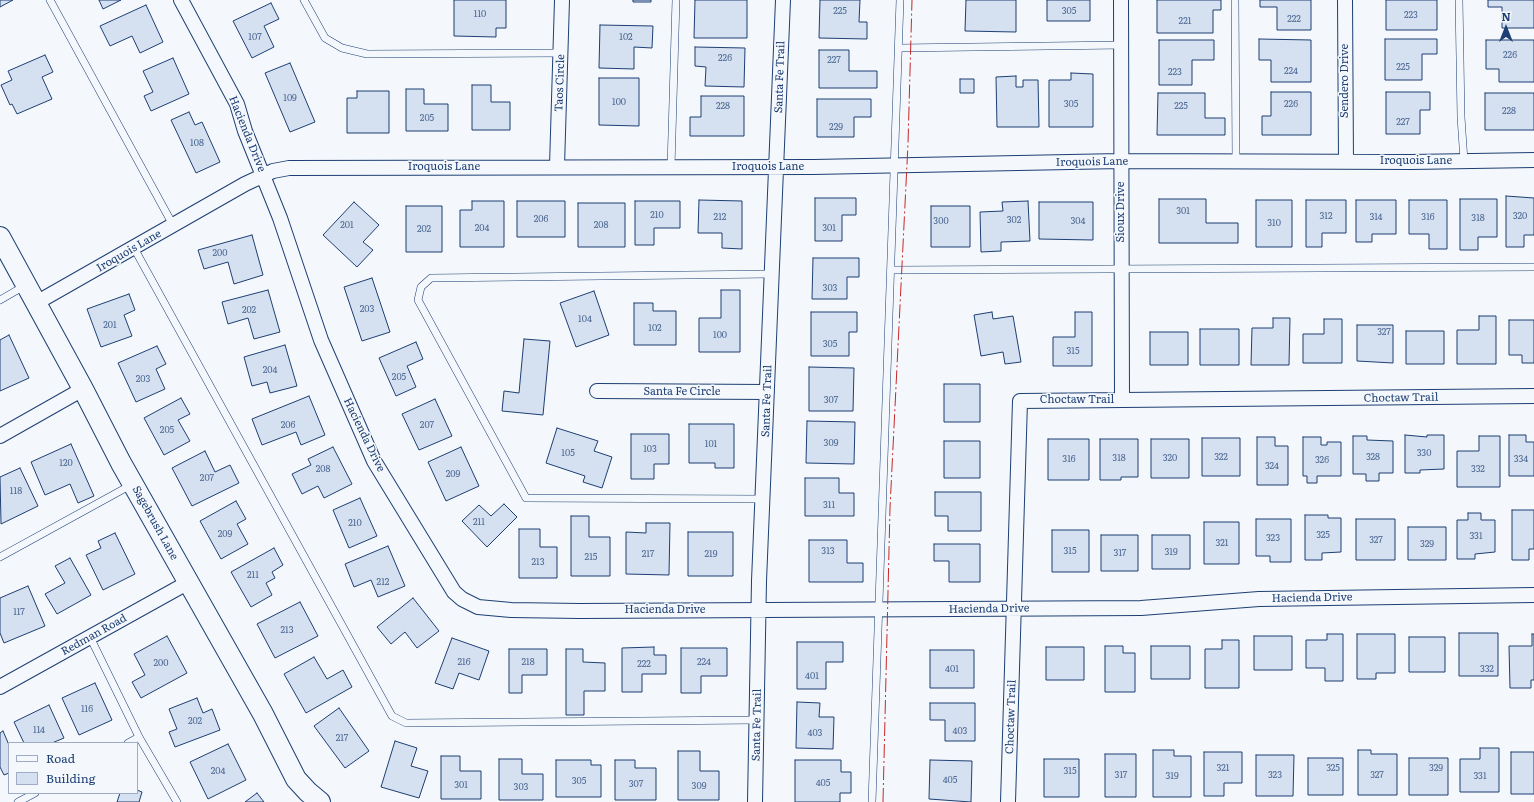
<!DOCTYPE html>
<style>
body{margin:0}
#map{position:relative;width:1534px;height:802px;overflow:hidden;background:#f4f7fb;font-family:Literata,serif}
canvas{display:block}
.legend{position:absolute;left:8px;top:742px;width:130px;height:52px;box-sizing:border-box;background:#f4f7fb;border:1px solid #9eadc5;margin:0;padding:5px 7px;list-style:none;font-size:12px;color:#1d3f73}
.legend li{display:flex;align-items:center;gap:8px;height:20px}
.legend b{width:20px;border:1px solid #9eadc5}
.north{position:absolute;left:1486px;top:8px;width:40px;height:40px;-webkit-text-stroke:3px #f4f7fb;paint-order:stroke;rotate:0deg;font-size:11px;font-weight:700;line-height:16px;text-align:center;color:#1d3f73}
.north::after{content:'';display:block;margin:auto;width:14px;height:18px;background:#1d3f73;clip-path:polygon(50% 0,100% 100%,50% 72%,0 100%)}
</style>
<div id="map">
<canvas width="1534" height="802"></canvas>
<ul class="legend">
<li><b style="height:5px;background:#f4f7fb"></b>Road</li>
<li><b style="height:11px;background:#d5e0f0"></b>Building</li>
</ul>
<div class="north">N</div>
</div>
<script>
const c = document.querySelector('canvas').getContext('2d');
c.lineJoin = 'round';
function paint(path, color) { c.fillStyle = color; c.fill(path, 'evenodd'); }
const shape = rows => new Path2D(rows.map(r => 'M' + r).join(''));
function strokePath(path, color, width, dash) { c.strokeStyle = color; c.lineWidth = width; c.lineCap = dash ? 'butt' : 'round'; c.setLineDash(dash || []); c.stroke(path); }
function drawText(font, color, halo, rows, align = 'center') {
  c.font = font + ' Literata,serif'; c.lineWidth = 3; c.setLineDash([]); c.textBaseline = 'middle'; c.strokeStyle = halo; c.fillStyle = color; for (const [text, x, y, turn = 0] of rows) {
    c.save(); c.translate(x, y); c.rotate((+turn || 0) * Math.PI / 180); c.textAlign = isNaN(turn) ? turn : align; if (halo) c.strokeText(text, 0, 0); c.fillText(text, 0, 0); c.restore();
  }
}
const building = shape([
 [0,0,13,0,0,7,0,0],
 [99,0,121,0,103,9,99,0],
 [454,0,506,0,506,28,496,28,496,37,454,36,454,0],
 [633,0,651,0,651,2,633,2,633,0],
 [695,0,747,0,747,38,694,38,695,0],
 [820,0,860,0,859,22,867,22,867,39,819,38,820,0],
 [966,0,1016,0,1016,32,965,31,966,0],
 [1047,0,1090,0,1090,21,1047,21,1047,0],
 [1157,0,1221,0,1221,10,1213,10,1213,33,1157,33,1157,0],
 [1260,0,1311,0,1311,30,1277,30,1277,7,1260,7,1260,0],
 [1386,0,1437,0,1437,30,1386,30,1386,0],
 [1488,0,1534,0,1534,28,1502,28,1502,7,1488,7,1488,0],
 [271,3,279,19,264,26,274,47,252,58,233,21,271,3],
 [146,5,163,42,140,53,132,36,110,46,100,26,146,5],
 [600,25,653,26,652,48,634,47,634,69,599,68,600,25],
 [1259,39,1311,40,1311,82,1271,82,1271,60,1259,60,1259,39],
 [1385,39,1437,39,1437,54,1422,54,1422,80,1385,80,1385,39],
 [1159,40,1214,40,1214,60,1192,60,1192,85,1159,85,1159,40],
 [1486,40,1534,40,1534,82,1499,82,1499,69,1486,69,1486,40],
 [695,47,745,48,744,87,705,86,706,67,695,66,695,47],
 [819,50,849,50,849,71,877,71,877,88,819,88,819,50],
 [45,55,53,72,42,77,52,99,17,114,12,104,10,105,1,85,12,80,8,71,45,55],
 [173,58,189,94,151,111,144,96,153,92,143,71,173,58],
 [290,63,315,122,290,132,265,73,290,63],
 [1071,73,1093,74,1093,127,1049,127,1049,80,1071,80,1071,73],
 [1016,76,1016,87,1023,87,1023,80,1038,80,1039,127,997,127,996,77,1016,76],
 [599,78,639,78,639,126,599,125,599,78],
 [960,79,974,79,974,93,960,93,960,79],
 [472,85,491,85,491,102,510,102,510,130,472,130,472,85],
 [406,89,424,89,424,104,448,104,448,131,406,131,406,89],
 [357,91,389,91,389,133,347,133,347,98,357,98,357,91],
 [1271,92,1311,92,1311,135,1262,135,1262,116,1271,116,1271,92],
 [1386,92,1430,92,1430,110,1420,110,1420,134,1386,134,1386,92],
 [1158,93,1205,93,1205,118,1225,118,1225,135,1157,135,1158,93],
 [1485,93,1534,93,1534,130,1485,130,1485,93],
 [701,96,744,96,744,136,690,136,690,117,701,117,701,96],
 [817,99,871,99,871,117,854,117,854,137,817,137,817,99],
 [189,112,195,125,202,122,220,162,196,173,171,120,189,112],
 [1506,196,1534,198,1534,235,1524,235,1524,247,1506,247,1506,196],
 [815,198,856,198,856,215,842,215,842,241,815,241,815,198],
 [1159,199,1206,199,1206,223,1238,223,1238,243,1159,243,1159,199],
 [1460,199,1497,199,1497,237,1478,237,1478,250,1460,250,1460,199],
 [699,200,742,201,742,249,722,248,722,233,698,233,699,200],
 [1256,200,1292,200,1292,247,1256,247,1256,200],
 [1306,200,1346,200,1346,233,1322,233,1322,247,1306,247,1306,200],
 [1356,200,1396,200,1396,234,1372,234,1372,242,1356,242,1356,200],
 [1409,200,1447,200,1447,249,1429,249,1429,234,1409,234,1409,200],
 [472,201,504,201,504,247,460,247,460,210,472,210,472,201],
 [517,201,565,201,565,237,517,237,517,201],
 [635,201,680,201,680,228,654,228,654,245,635,245,635,201],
 [1028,201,1030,241,1001,242,1001,251,981,252,980,212,1003,211,1002,202,1028,201],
 [354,202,379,225,363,242,373,250,357,267,323,235,354,202],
 [1039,202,1093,202,1093,240,1039,239,1039,202],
 [578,203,625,203,625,247,578,247,578,203],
 [406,206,442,206,442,252,406,252,406,206],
 [931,206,970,206,970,247,931,247,931,206],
 [252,235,263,275,234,284,228,262,204,269,198,250,252,235],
 [813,258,859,258,859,277,847,277,847,299,812,299,813,258],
 [372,278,390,332,362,341,344,287,372,278],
 [268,290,280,332,254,339,248,318,228,324,222,302,268,290],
 [721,290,740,290,740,352,699,352,699,318,721,318,721,290],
 [594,291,609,335,576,347,560,303,594,291],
 [129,294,135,310,124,315,132,336,101,347,87,309,129,294],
 [634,303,653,303,653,311,676,311,676,345,634,345,634,303],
 [811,312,857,312,857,332,849,332,849,356,811,356,811,312],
 [992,312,993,319,1013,316,1021,362,1005,364,1003,352,981,356,974,315,992,312],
 [1075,312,1092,312,1092,366,1053,366,1053,337,1075,337,1075,312],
 [1479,316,1496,316,1496,364,1457,364,1457,330,1479,330,1479,316],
 [1273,318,1290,318,1289,365,1251,365,1252,328,1273,328,1273,318],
 [1324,319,1342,319,1342,363,1303,363,1303,334,1324,334,1324,319],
 [1509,320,1534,320,1534,363,1522,363,1522,355,1509,355,1509,320],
 [1357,325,1393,325,1393,363,1357,361,1357,325],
 [1200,329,1239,329,1239,365,1200,365,1200,329],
 [1406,331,1444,331,1444,364,1406,364,1406,331],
 [1150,332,1188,332,1188,365,1150,365,1150,332],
 [9,335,29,378,0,391,0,340,9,335],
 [524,339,550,341,543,415,502,411,504,391,519,393,524,339],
 [416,342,423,359,407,366,416,387,396,396,379,358,416,342],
 [285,345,297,386,270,393,267,382,252,386,244,357,285,345],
 [157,346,166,364,156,369,165,389,136,402,118,363,157,346],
 [809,367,854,368,853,411,809,411,809,367],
 [944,384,980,384,980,422,944,422,944,384],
 [309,396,325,435,301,445,296,432,262,445,252,419,309,396],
 [181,398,190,414,178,420,190,441,164,455,144,418,181,398],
 [435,399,452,436,419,450,402,414,435,399],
 [807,421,855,422,854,464,806,463,807,421],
 [689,424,734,424,734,468,715,468,715,463,689,463,689,424],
 [557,428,598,441,594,451,612,457,602,488,583,482,585,476,546,463,557,428],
 [631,434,669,434,669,464,654,464,654,479,631,479,631,434],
 [1405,435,1427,437,1427,435,1444,435,1444,469,1420,470,1420,473,1405,473,1405,435],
 [1509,435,1526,435,1526,442,1534,442,1534,476,1509,476,1509,435],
 [1353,436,1367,436,1367,440,1393,441,1393,473,1379,473,1379,481,1366,481,1366,474,1353,474,1353,436],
 [1479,436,1500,436,1500,487,1457,487,1457,451,1479,451,1479,436],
 [1257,437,1275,437,1275,446,1288,446,1288,485,1257,485,1257,437],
 [1303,437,1321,437,1321,445,1327,445,1327,442,1341,442,1341,476,1317,476,1317,483,1307,483,1307,476,1303,476,1303,437],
 [1202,438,1240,438,1240,476,1202,476,1202,438],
 [1048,439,1089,439,1089,480,1048,480,1048,439],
 [1100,439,1138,439,1138,477,1121,477,1121,480,1100,480,1100,439],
 [1151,439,1189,439,1189,478,1151,478,1151,439],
 [944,441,980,441,980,478,944,478,944,441],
 [71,444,94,496,78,503,70,484,45,495,31,462,71,444],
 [333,447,352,484,324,498,318,486,302,494,292,474,311,465,308,459,333,447],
 [461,447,479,486,446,501,428,462,461,447],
 [205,451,215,472,230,465,239,483,192,506,172,468,205,451],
 [20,468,38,506,1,524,0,477,20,468],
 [805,478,839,478,839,493,854,493,854,516,805,516,805,478],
 [935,492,981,492,981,531,948,531,948,516,935,516,935,492],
 [360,498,377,536,349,548,333,510,360,498],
 [236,501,246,519,237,524,248,544,221,559,200,521,236,501],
 [504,504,517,517,487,547,462,521,479,505,491,516,504,504],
 [1512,510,1534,510,1534,549,1529,549,1529,560,1512,560,1512,510],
 [1468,513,1481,513,1481,520,1495,520,1495,552,1475,554,1475,559,1457,559,1457,520,1468,520,1468,513],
 [1305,515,1328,515,1328,518,1341,518,1341,552,1322,553,1322,560,1305,560,1305,515],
 [571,516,589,516,589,537,610,537,610,576,571,576,571,516],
 [1256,519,1291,519,1291,562,1270,562,1270,556,1256,556,1256,519],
 [1356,519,1395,519,1395,560,1356,560,1356,519],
 [1204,522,1239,522,1239,564,1204,564,1204,522],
 [646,523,670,523,669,575,626,574,626,532,646,533,646,523],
 [1408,527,1446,527,1446,560,1408,560,1408,527],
 [519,529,540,529,540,547,557,547,557,578,519,578,519,529],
 [1052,530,1089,530,1089,572,1052,572,1052,530],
 [688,532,733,532,733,576,688,576,688,532],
 [115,533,135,574,103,590,86,555,101,548,98,541,115,533],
 [1101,535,1138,535,1138,571,1101,571,1101,535],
 [1152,535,1190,535,1190,569,1152,569,1152,535],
 [809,540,847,540,847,563,863,563,863,582,809,582,809,540],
 [934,544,980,544,980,582,949,582,949,561,934,561,934,544],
 [388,546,405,586,378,597,371,580,354,587,345,564,388,546],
 [274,548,283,565,272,572,275,578,266,583,272,595,251,607,231,572,274,548],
 [70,558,91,595,57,614,45,594,65,583,55,566,70,558],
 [28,586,45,626,4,643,0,633,0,598,28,586],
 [413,598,439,631,417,648,405,632,391,644,377,627,413,598],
 [300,602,318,636,275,658,257,624,300,602],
 [1459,633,1498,633,1498,676,1459,676,1459,633],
 [1327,634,1343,634,1343,681,1325,681,1325,668,1306,668,1306,640,1327,640,1327,634],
 [1357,634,1395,634,1395,673,1376,673,1376,679,1357,679,1357,634],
 [1532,634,1534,634,1534,680,1531,680,1531,688,1510,688,1509,646,1532,646,1532,634],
 [167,636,187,673,141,698,132,682,145,675,134,654,167,636],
 [1254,636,1292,636,1292,670,1254,670,1254,636],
 [1409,637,1445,637,1445,672,1409,672,1409,637],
 [452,638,489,651,479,680,459,673,453,689,435,683,452,638],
 [1222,640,1239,640,1239,688,1205,688,1205,649,1222,649,1222,640],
 [797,642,843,642,843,662,826,662,826,689,797,689,797,642],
 [1105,646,1123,646,1123,653,1135,653,1135,692,1105,692,1105,646],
 [1151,646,1190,646,1190,679,1151,679,1151,646],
 [654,647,654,655,666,655,666,674,642,674,642,692,622,692,622,648,654,647],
 [1046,647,1084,647,1084,680,1046,680,1046,647],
 [681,648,727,648,727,676,701,676,701,693,681,693,681,648],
 [509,649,547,649,547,675,522,675,522,693,509,693,509,649],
 [566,649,583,649,583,662,605,663,605,691,584,691,584,715,566,715,566,649],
 [930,650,974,650,974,688,930,688,930,650],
 [314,657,327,679,343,670,352,687,306,713,284,674,314,657],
 [95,683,112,720,79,735,62,698,95,683],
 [197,698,203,713,212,709,220,730,175,747,169,732,177,729,169,709,197,698],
 [797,702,820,703,819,717,834,717,833,749,796,748,797,702],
 [930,703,975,703,975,741,945,741,945,720,930,720,930,703],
 [49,705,64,738,52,743,24,743,14,722,49,705],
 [339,708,369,751,345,768,314,726,339,708],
 [3,731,9,745,9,773,4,775,0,767,0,733,3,731],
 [395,741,417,748,411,766,428,771,419,798,381,787,395,741],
 [228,744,246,780,208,799,190,762,228,744],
 [1480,748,1499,748,1499,792,1460,792,1460,759,1480,759,1480,748],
 [1153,750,1174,750,1174,756,1191,756,1191,797,1153,797,1153,750],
 [1358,750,1371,750,1371,754,1397,754,1397,795,1358,795,1358,750],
 [678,751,700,751,700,771,719,771,719,800,678,800,678,751],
 [1204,752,1242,752,1242,783,1224,783,1224,796,1204,796,1204,752],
 [1511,752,1534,752,1534,794,1511,794,1511,752],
 [1105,754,1136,754,1136,797,1105,797,1105,754],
 [1256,755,1294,755,1293,796,1256,796,1256,755],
 [441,756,460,756,460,771,481,771,481,799,441,799,441,756],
 [1308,758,1343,758,1343,795,1308,795,1308,758],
 [1409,758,1448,758,1448,795,1409,795,1409,758],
 [499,759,522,759,522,774,543,774,543,800,499,800,499,759],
 [1044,759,1079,759,1079,797,1044,797,1044,759],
 [556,760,591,760,591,765,601,765,601,797,556,797,556,760],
 [615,760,635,760,635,768,656,768,656,800,615,800,615,760],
 [795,760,841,760,841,772,851,772,851,793,840,793,840,802,795,802,795,760],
 [930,760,972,761,971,802,929,799,930,760],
 [137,790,142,792,139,802,117,802,120,793,137,793,137,790],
 [257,793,264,802,245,802,257,793]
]);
paint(building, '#d5e0f0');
strokePath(building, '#1d3f73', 1);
const lane = shape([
 [50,0,173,225],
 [304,0,325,38,342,48,367,54,561,53],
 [1235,0,1236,160],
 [1459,0,1461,117,1464,161],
 [899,48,1121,45],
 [671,167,676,0],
 [134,248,392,716,406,723,757,720],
 [891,270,1534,267],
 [0,300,26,285],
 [763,499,526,498,418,300,421,287,431,278,771,274],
 [0,557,131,485],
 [90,637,139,737,177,802],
 [128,743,139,737],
 [18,802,35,793],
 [872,802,900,0]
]);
const street = shape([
 [181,0,237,104,245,131,280,218,321,340,374,461,454,592,462,599,478,607,511,610,580,611,1141,608,1259,599,1534,595],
 [1121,0,1122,400],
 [1345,0,1346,161],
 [557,166,562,0],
 [36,303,245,184,273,171,289,168,813,167,1121,161,1411,162,1534,160],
 [597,391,767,392],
 [0,436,83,389],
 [0,687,189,582],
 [755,802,759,581,783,0],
 [1008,802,1020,401,1534,396]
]);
const secondary = shape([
 [0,237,83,389,121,463,263,714,296,779,308,792,320,802]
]);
strokePath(lane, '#1d3f73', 8);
strokePath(street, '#1d3f73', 16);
strokePath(secondary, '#1d3f73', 22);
strokePath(lane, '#f4f7fb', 7);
strokePath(street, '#f4f7fb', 14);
strokePath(secondary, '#f4f7fb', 20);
strokePath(shape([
 [883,802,890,508,908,144,912,0]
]), '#c62828', 1, [14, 3, 2, 3]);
drawText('9px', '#4b6792', null, [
 ["225",840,11],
 ["305",1069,11],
 ["110",480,14],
 ["223",1411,15],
 ["222",1294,19],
 ["221",1185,21],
 ["107",255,37],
 ["102",626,37],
 ["226",1510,55],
 ["226",725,58],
 ["227",834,60],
 ["225",1403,67],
 ["224",1291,71],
 ["223",1175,72],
 ["109",290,98],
 ["100",619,102],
 ["305",1071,104],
 ["226",1291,104],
 ["228",723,106],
 ["225",1181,106],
 ["228",1509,111],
 ["205",427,118],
 ["227",1403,122],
 ["229",836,127],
 ["108",197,143],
 ["301",1183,211],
 ["210",657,215],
 ["312",1326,216],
 ["320",1520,216],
 ["212",720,217],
 ["314",1376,217],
 ["316",1428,217],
 ["318",1478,218],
 ["206",541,219],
 ["302",1014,220],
 ["300",941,221],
 ["304",1078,221],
 ["310",1274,223],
 ["201",347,225],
 ["208",601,225],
 ["204",482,228],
 ["301",829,228],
 ["202",424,229],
 ["200",220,253],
 ["303",830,288],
 ["203",367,309],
 ["202",249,310],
 ["104",585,319],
 ["201",110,325],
 ["102",655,328],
 ["327",1384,332],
 ["100",720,335],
 ["305",830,344],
 ["315",1073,351],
 ["204",270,370],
 ["205",399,377],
 ["203",143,379],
 ["307",831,400],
 ["206",288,425],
 ["207",427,425],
 ["205",167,430],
 ["309",831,443],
 ["101",711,444],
 ["103",650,449],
 ["105",568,453],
 ["330",1424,453],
 ["322",1221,457],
 ["328",1373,457],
 ["318",1119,458],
 ["320",1170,458],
 ["316",1069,459],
 ["334",1521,459],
 ["326",1322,460],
 ["120",66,463],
 ["324",1272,466],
 ["208",323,469],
 ["332",1478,469],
 ["209",453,474],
 ["207",207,478],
 ["118",16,491],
 ["311",829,505],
 ["211",479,522],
 ["210",355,523],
 ["209",225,534],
 ["325",1323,535],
 ["331",1476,536],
 ["323",1273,538],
 ["327",1376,540],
 ["321",1222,543],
 ["329",1427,544],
 ["313",828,551],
 ["315",1070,551],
 ["319",1171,552],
 ["317",1120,553],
 ["217",648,554],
 ["219",711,554],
 ["215",591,557],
 ["213",538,562],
 ["211",253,575],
 ["212",383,582],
 ["117",19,612],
 ["213",287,630],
 ["216",464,662],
 ["218",528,662],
 ["224",704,662],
 ["200",161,663],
 ["222",644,664],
 ["401",952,669],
 ["332",1487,669],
 ["401",812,676],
 ["116",87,709],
 ["202",195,721],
 ["114",39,730],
 ["403",960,731],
 ["403",815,733],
 ["217",342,738],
 ["321",1223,768],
 ["325",1333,768],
 ["329",1436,768],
 ["204",218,771],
 ["315",1070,771],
 ["317",1121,775],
 ["323",1275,775],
 ["327",1377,775],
 ["319",1172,776],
 ["331",1480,776],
 ["405",950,780],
 ["305",579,781],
 ["405",823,783],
 ["307",636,784],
 ["301",461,785],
 ["309",699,786],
 ["303",521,787]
]);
drawText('11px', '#1d3f73', '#f4f7fb', [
 ["Santa Fe Trail",780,77,-88],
 ["Sendero Drive",1345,81,-90],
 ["Taos Circle",560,83,-88],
 ["Hacienda Drive",247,134,68],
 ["Iroquois Lane",1416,161],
 ["Iroquois Lane",1092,162,-1],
 ["Iroquois Lane",444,167],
 ["Iroquois Lane",768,167],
 ["Sioux Drive",1121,212,-90],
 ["Iroquois Lane",129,251,-30],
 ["Santa Fe Circle",682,392],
 ["Choctaw Trail",1401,398,-1],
 ["Choctaw Trail",1077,400],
 ["Santa Fe Trail",767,401,-88],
 ["Hacienda Drive",364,435,64],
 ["Sagebrush Lane",155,523,61],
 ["Hacienda Drive",1312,598,-1],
 ["Hacienda Drive",989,609,-1],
 ["Hacienda Drive",665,610],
 ["Redman Road",94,635,-29],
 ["Choctaw Trail",1011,717,-88],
 ["Santa Fe Trail",757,725,-89]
]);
</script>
